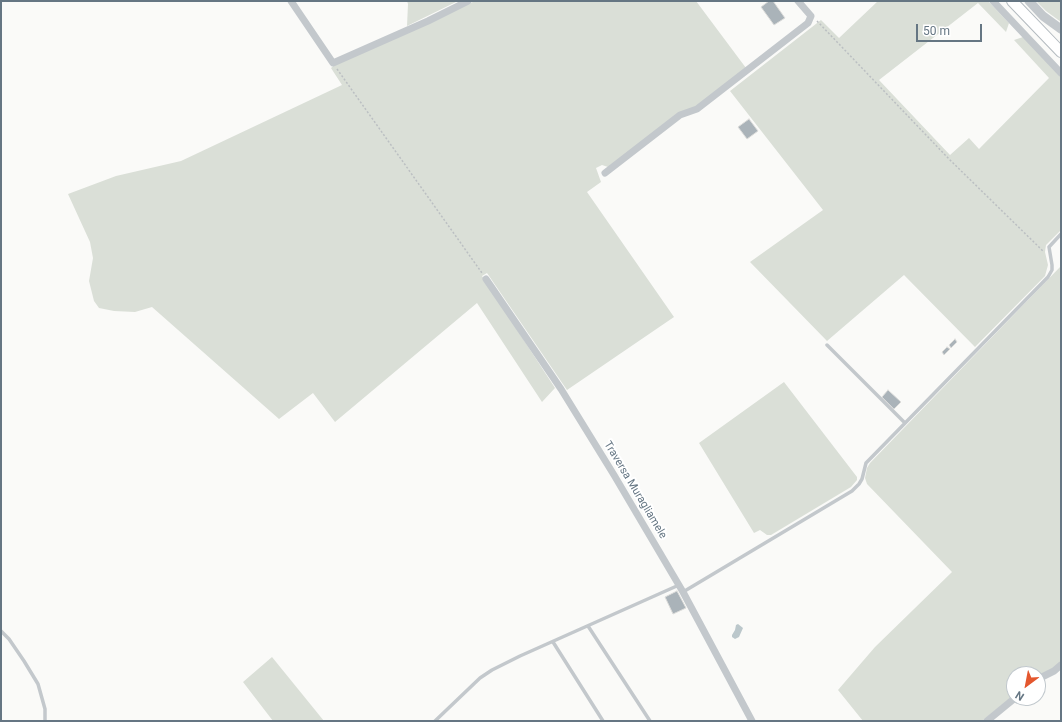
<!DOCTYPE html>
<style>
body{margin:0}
#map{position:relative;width:1062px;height:722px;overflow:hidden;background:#fafaf8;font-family:Roboto,sans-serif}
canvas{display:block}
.frame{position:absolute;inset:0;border:2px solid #657683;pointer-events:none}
.north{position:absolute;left:1006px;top:666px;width:40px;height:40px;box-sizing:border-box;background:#fff;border:1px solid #c1c8cd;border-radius:50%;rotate:212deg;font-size:11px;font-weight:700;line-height:16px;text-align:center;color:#657683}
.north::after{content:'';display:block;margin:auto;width:14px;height:18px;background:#e4572e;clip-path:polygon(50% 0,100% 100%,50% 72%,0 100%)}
.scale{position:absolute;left:916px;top:24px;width:66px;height:18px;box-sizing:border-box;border:2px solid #657683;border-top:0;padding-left:5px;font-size:12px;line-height:14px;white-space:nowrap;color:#657683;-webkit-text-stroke:3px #fff;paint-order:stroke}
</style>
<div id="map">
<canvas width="1062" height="722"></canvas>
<div class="frame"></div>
<div class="north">N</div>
<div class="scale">50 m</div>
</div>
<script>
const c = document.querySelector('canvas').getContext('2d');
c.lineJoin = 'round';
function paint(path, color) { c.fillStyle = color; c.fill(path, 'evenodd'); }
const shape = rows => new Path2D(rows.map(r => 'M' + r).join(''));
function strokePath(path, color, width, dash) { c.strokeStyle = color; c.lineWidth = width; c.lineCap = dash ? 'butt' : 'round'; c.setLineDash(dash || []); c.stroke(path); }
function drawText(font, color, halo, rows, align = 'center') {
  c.font = font + ' Roboto,sans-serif'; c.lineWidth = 4; c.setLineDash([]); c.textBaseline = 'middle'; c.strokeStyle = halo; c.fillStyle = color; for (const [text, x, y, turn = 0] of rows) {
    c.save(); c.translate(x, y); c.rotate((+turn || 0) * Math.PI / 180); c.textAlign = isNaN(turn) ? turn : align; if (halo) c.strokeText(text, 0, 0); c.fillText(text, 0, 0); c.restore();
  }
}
paint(shape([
 [407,1,458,1,407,26,408,4],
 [475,1,696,1,746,68,696,107,608,167,602,165,596,168,601,182,587,192,674,317,567,390,487,273,482,276,555,388,542,402,477,303,335,422,313,393,279,419,152,307,135,312,114,311,99,308,94,301,89,281,93,258,90,242,68,194,116,176,181,161,342,85,331,68,337,63],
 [878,1,988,1,1009,23,1006,32,978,3,879,80,950,155,969,138,979,149,1049,78,1014,40,1023,37,1061,77,1060,88,1061,90,1061,230,1046,245,1045,252,1048,265,1045,276,975,347,904,275,827,341,750,262,823,210,730,91,821,20,839,38],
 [1036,1,1061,1,1061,22,1046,11],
 [1061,266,1061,662,1052,670,1038,676,1038,674,1014,674,1014,695,982,721,863,721,838,690,875,647,952,572,867,484,865,478,867,468,870,463],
 [784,382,857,477,857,480,851,487,771,535,767,535,760,530,754,533,699,443],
 [272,657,324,721,273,721,243,682]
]), '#dadfd7');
paint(shape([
 [738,624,743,628,739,637,735,639,732,637,732,635,735,630,736,625]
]), '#bbc7cb');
const building = shape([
 [769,1,773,1,785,18,774,25,761,7,769,1],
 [749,119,758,131,747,139,738,127,749,119],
 [955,339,957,342,951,348,949,345,955,339],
 [947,347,950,349,944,355,942,352,947,347],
 [888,390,901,402,894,409,882,397,888,390],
 [677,591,686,608,673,614,665,597,677,591]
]);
paint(building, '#aab3b9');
strokePath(building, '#dcdcda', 1);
const secondary = shape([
 [1012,1,1061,52]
]);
strokePath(secondary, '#b3babf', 12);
strokePath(shape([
 [817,21,949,159,1044,252],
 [337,69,482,273]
]), '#bbbfc2', 1.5, [2, 2]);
strokePath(shape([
 [827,345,905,423],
 [683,592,852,491,859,484,862,479,866,463,1048,277,1052,270,1052,265,1049,247,1061,234],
 [588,626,650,721],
 [1,631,9,639,24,661,38,684,45,709,45,721],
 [553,642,603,721],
 [435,721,480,678,492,670,520,656,679,585]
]), '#c3c8cc', 3.5);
strokePath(shape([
 [291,1,333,63,428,21,468,1],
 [993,1,1061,73],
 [605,173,680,115,697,109,808,23,811,16,798,1],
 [486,279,561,389,614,475,683,592,752,721],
 [1038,679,1054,671,1061,665],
 [987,721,1015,698]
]), '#c3c8cc', 7);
strokePath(shape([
 [1029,1,1043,16,1061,29]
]), '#c3c8cc', 9);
strokePath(secondary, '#fff', 10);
drawText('11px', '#657683', '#fff', [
 ["Traversa Muragliamele",635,490,59]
]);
</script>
